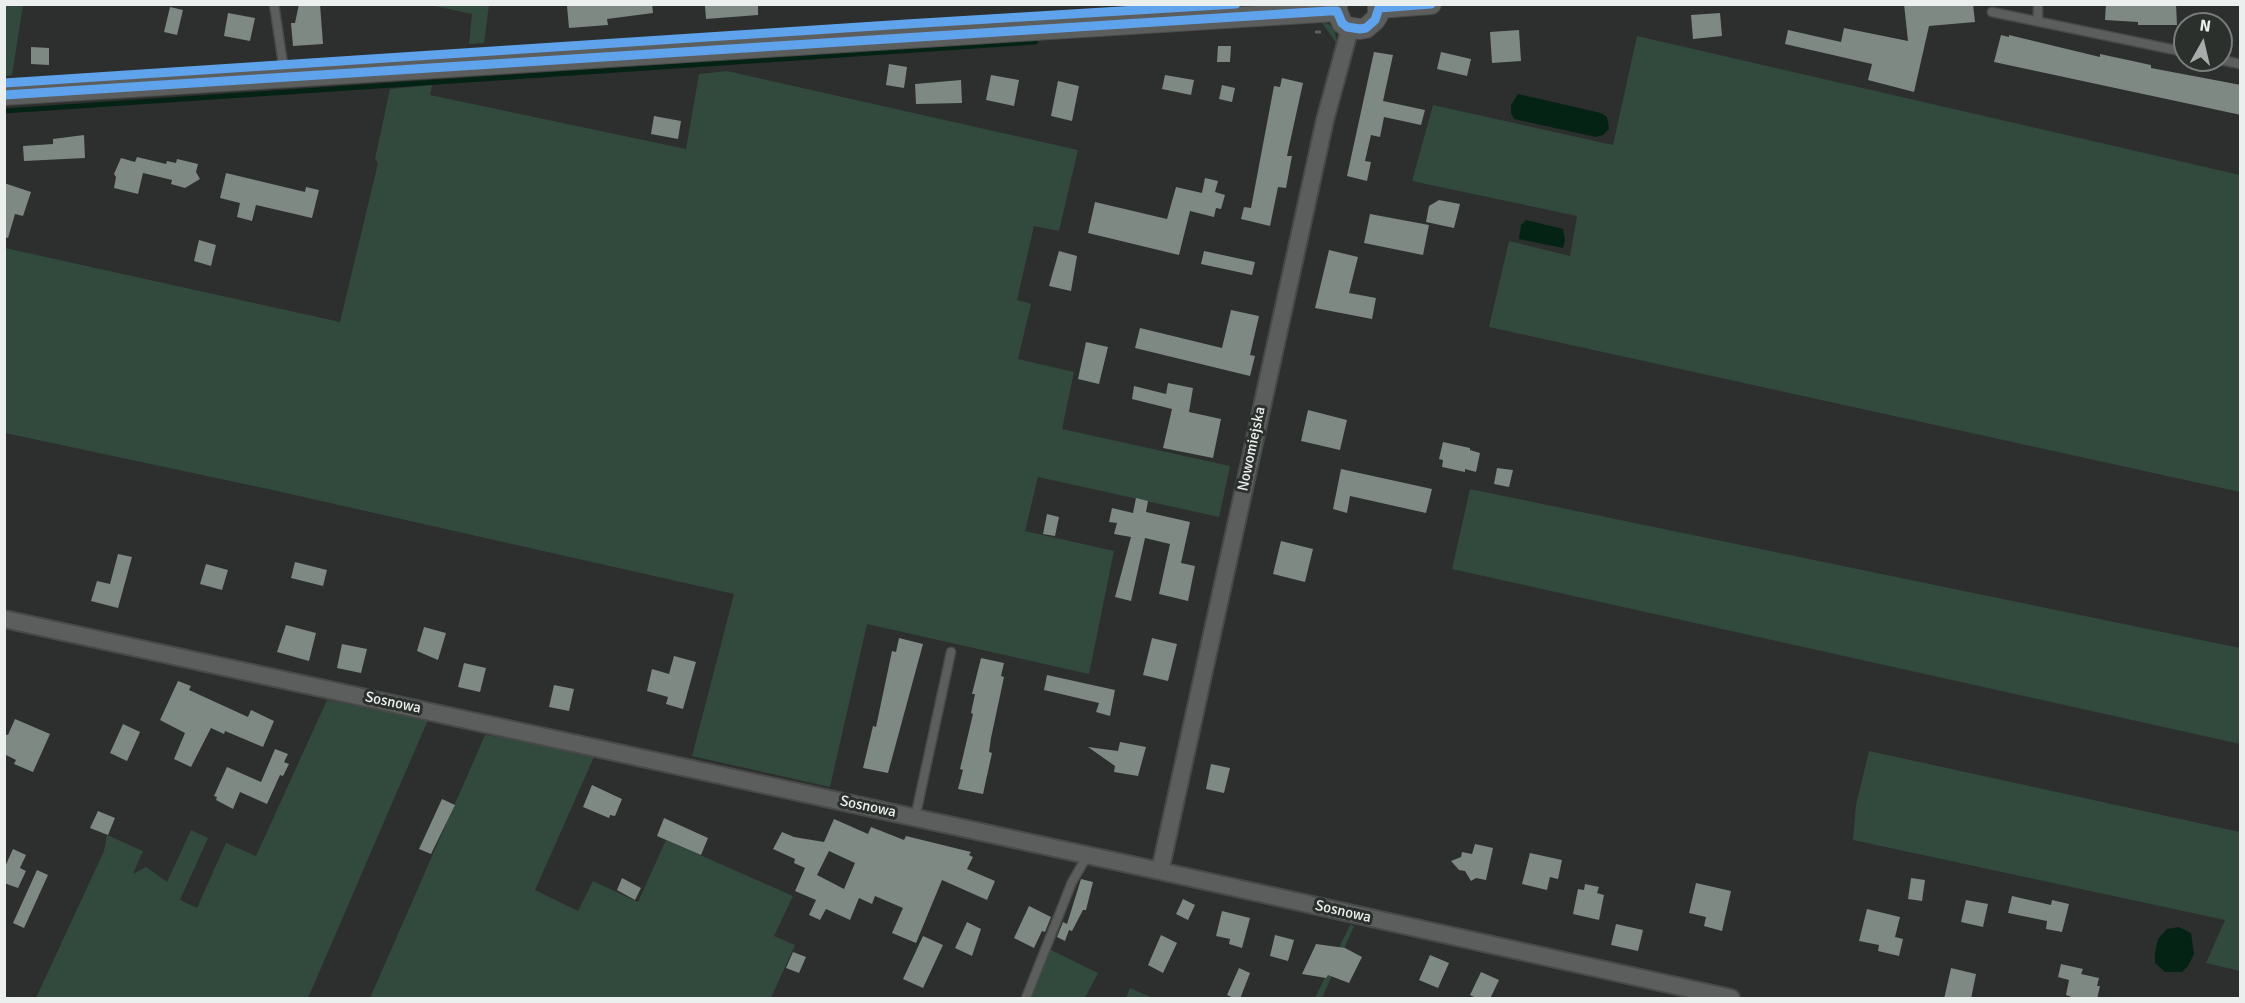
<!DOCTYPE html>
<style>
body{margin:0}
#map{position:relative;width:2245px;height:1003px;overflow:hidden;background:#2c2f2d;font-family:Signika,sans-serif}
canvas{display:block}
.frame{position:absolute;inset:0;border:6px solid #ebefed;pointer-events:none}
.north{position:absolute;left:2173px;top:12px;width:60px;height:60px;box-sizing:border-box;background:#2b302d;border:2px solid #787c7a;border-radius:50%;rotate:8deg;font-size:16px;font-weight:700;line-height:24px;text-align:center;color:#ebefed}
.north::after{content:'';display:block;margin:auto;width:21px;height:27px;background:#a8acaa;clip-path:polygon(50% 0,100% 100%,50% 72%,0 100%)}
</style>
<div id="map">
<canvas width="2245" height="1003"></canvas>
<div class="frame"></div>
<div class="north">N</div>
</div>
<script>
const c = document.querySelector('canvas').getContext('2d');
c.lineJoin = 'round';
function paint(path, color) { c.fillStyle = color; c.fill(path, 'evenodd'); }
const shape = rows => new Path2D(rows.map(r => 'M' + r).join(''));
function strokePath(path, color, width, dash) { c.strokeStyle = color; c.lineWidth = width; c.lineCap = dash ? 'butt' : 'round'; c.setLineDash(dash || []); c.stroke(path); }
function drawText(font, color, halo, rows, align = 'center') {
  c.font = font + ' Signika,sans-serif'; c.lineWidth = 6; c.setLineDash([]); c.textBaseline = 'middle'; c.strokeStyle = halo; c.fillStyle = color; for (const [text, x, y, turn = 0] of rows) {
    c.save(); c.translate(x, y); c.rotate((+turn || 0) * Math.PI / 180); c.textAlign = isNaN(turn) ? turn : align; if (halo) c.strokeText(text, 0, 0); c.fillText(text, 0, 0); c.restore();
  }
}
paint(shape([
 [5,4,23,5,12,75,5,76],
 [430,5,489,5,484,43,469,44,472,14],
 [1320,20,1330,25,1335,31,1337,44],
 [1637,36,2240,175,2240,492,1489,327,1509,241,1570,256,1577,216,1412,181,1433,105,1613,145],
 [727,71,1078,150,1059,231,1034,226,1017,300,1031,304,1018,359,1074,372,1062,429,1230,466,1219,517,1038,477,1025,531,1114,551,1089,674,867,624,830,787,692,756,734,594,268,489,5,433,5,248,340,322,378,163,375,159,390,89,432,85,430,95,686,149,699,74],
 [1470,489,2240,648,2240,744,1452,569],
 [327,700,428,720,308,998,36,998,104,851,107,835,143,851,133,874,146,867,167,882,191,830,208,838,180,900,197,908,226,843,256,856],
 [485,735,540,743,594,757,535,890,578,911,593,881,638,902,666,840,793,896,774,936,795,945,771,998,370,998],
 [1869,751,2240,832,2240,971,2206,963,2225,920,1853,840,1856,805],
 [1350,925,1354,926,1322,998,1315,998],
 [1049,949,1098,973,1085,998,1030,998],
 [1130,988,1153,998,1126,998]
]), '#314a3d');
paint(shape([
 [1518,94,1601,113,1607,117,1609,129,1603,135,1596,137,1514,119,1511,113,1511,105],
 [1526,220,1563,229,1565,240,1563,248,1519,239,1521,225],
 [2179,927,2191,933,2194,954,2188,966,2182,972,2165,972,2155,963,2155,953,2158,939,2167,929]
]), '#042315');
strokePath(shape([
 [4,111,1035,42]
]), '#042315', 5);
paint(shape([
 [299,4,320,4,323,44,293,46,291,23,295,23],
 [588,4,652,4,653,13,607,19,608,25,569,28,567,6],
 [758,4,758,15,706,19,705,6],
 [1904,4,1973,4,1975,22,1929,26,1914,92,1868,80,1872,64,1785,44,1788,30,1841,42,1844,28,1908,41],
 [2106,4,2176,4,2177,25,2138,25,2138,22,2105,20],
 [170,7,183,10,177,35,164,32],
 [228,13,255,18,250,41,224,36],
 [1720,13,1722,36,1693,39,1691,15],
 [1519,30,1521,61,1492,63,1490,32],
 [2001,35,2009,37,2009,35,2100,57,2100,54,2151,65,2151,68,2241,85,2241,115,1994,62],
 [1218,46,1231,46,1230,62,1217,62],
 [31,47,49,48,49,65,31,64],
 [1374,52,1393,55,1383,101,1425,110,1421,125,1384,117,1380,137,1371,135,1365,161,1371,162,1367,181,1347,176],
 [1441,52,1471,59,1467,76,1437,69],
 [889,64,907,67,904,88,886,85],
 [991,75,1019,80,1014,106,986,100],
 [1165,75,1194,80,1191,95,1162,89],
 [1282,78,1303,83,1287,156,1292,156,1286,188,1278,187,1270,226,1241,219,1244,207,1251,208,1274,86,1280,87],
 [961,80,962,103,916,104,915,84],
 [1058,81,1079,86,1072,121,1051,116],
 [1222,85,1235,88,1232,102,1219,99],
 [654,116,681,121,678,139,651,134],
 [84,135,85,158,24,161,23,146,53,144,53,139],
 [137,157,166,164,167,161,176,163,177,159,198,164,196,172,200,179,185,188,171,184,172,180,143,173,138,194,114,188,116,177,114,174,121,158,135,162],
 [226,173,305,192,306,187,319,190,312,218,256,205,252,221,237,217,240,203,220,198],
 [1205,178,1218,181,1215,192,1225,195,1221,209,1216,208,1214,217,1190,211,1179,255,1088,233,1095,202,1167,219,1176,187,1202,193],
 [4,183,31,192,23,216,15,214,8,238,4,237],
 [1439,200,1460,204,1454,228,1426,222,1429,206],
 [1370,214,1429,225,1423,255,1364,243],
 [199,240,216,245,211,266,194,261],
 [1329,250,1358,257,1349,293,1376,298,1372,319,1315,308],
 [1059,251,1077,256,1071,291,1049,286],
 [1204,251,1255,262,1252,275,1201,264],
 [1231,310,1259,316,1250,355,1255,356,1250,376,1135,348,1140,328,1222,348],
 [1086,342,1108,347,1099,384,1078,379],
 [1168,383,1193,388,1189,412,1221,419,1213,458,1163,448,1172,409,1132,399,1134,386,1166,394],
 [1308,410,1347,420,1340,450,1301,441],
 [1443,442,1470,448,1470,450,1480,453,1476,472,1465,469,1465,472,1442,467,1443,460,1439,459],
 [1497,468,1513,470,1509,487,1494,484],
 [1341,469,1432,489,1426,513,1350,496,1347,513,1333,509],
 [1136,498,1148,501,1146,512,1190,522,1181,563,1195,566,1188,601,1159,594,1170,544,1145,538,1131,601,1115,597,1131,537,1114,534,1117,523,1109,522,1112,508,1133,513],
 [1047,514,1059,517,1055,536,1043,534],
 [1281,541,1313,549,1305,582,1273,574],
 [118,554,132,557,118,608,91,601,97,581,110,584],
 [295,562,327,570,323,586,291,578],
 [206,564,228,570,222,590,200,584],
 [286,625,316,633,309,661,277,652],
 [424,627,446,633,438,660,417,651],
 [899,638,923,644,888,773,863,768,873,726,876,727,892,651,896,652],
 [1152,638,1177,644,1168,681,1143,675],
 [342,644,367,649,361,673,337,668],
 [674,656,696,662,683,709,666,704,668,697,647,691,652,669,669,674],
 [981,658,1004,663,1001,676,1004,677,991,738,989,752,992,753,983,794,958,789,963,770,960,769,973,714,971,713,975,694,972,694],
 [464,663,486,668,480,692,458,687],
 [1047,675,1115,690,1110,716,1096,712,1099,703,1044,690],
 [178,681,191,686,189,690,248,717,251,710,274,721,263,747,225,731,224,734,211,728,191,767,174,759,185,733,160,720],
 [554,685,574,689,569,711,549,707],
 [15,719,50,734,33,772,14,764,16,760,4,754,4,734,8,735],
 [123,724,140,732,127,761,110,753],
 [1120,742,1146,747,1138,776,1114,772,1115,766,1088,747,1118,751],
 [275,749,288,754,284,762,289,764,283,776,280,775,267,804,240,792,233,809,216,800,217,797,214,796,227,767,261,782],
 [1211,764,1230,768,1224,793,1206,789],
 [592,785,622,799,615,816,610,815,609,818,583,807],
 [442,799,455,805,431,854,419,849],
 [98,811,115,818,108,835,90,828],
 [664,818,708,838,701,855,657,836],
 [834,819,868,834,871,827,904,840,906,836,971,852,969,855,973,857,967,869,995,881,987,900,942,880,916,943,892,933,903,908,875,896,872,904,859,898,850,920,826,909,820,920,809,915,816,900,795,891,805,868,794,863,795,859,773,849,782,832,794,837,824,842],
 [829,851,855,863,844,889,817,875],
 [1475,844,1493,848,1486,880,1476,878,1471,881,1465,871,1459,870,1451,861,1461,857,1462,852,1472,854],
 [13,849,26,855,20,868,26,871,18,888,4,883,4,869],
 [1530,853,1562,860,1558,879,1550,877,1547,890,1522,884],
 [37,870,48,875,24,928,13,923],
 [622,878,641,888,635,900,617,890],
 [1911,878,1925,880,1922,901,1908,899],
 [1081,879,1093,882,1086,910,1083,910,1072,931,1069,930,1065,941,1057,937,1063,922,1067,924],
 [1696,883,1731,891,1722,931,1704,926,1706,917,1689,913],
 [1585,884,1599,887,1597,893,1604,895,1599,920,1573,914,1578,889,1584,890],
 [2012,896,2051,905,2052,900,2069,904,2062,932,2046,929,2047,921,2008,913],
 [1183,899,1195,905,1188,920,1176,914],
 [1966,900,1988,904,1983,927,1961,922],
 [1029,906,1051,917,1045,932,1042,931,1034,948,1014,938],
 [1867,909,1900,917,1895,937,1903,939,1899,956,1878,951,1879,945,1859,941],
 [1222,911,1250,918,1242,948,1229,944,1230,939,1216,936],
 [967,922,981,929,972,956,955,948],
 [1616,924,1643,930,1638,951,1611,945],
 [1161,935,1177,943,1163,973,1148,965],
 [1275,935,1294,940,1288,961,1270,956],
 [923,936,943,945,923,988,903,979],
 [1316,944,1345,948,1362,957,1349,983,1328,975,1326,978,1302,974],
 [793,952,806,957,799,973,786,968],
 [1430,955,1449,963,1438,988,1419,980],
 [2061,964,2083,969,2081,974,2099,978,2097,986,2100,986,2097,999,2077,999,2066,995,2069,980,2058,977],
 [1239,968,1250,973,1240,999,1236,999,1227,995],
 [1951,968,1976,974,1971,999,1944,999],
 [1481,972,1499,980,1490,999,1478,999,1470,995]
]), '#7e8983');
const service = shape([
 [274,4,285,77],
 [2038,4,2038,21],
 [1992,12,2185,52],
 [2221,60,2240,64],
 [915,818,951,652],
 [1026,998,1072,882,1087,856]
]);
const minor = shape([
 [4,619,1160,871,1731,998],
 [1160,871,1325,120,1350,28]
]);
const tertiary = shape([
 [1337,4,1337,11,1342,23,1347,27,1360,29,1366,28,1375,20,1378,15,1378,4],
 [1379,8,1431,4],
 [4,95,1337,11]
]);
strokePath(service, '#484a49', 11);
strokePath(minor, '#484a49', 20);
strokePath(tertiary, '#484a49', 22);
strokePath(shape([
 [1315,32,1323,32]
]), '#5f615f', 3, [6, 3]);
strokePath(service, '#5c5e5d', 8);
strokePath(minor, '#5c5e5d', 16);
strokePath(tertiary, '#5c5e5d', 20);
strokePath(shape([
 [4,83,906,24,1236,4],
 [4,95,1329,11,1337,11,1342,23,1347,27,1360,29,1366,28,1375,20,1379,8,1431,4]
]), '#60a3ed', 9);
drawText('15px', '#ebefed', '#2b302d', [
 ["Nowomiejska",1252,449,-78],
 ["Sosnowa",393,703,12],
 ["Sosnowa",868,807,12],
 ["Sosnowa",1343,912,13]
]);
</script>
